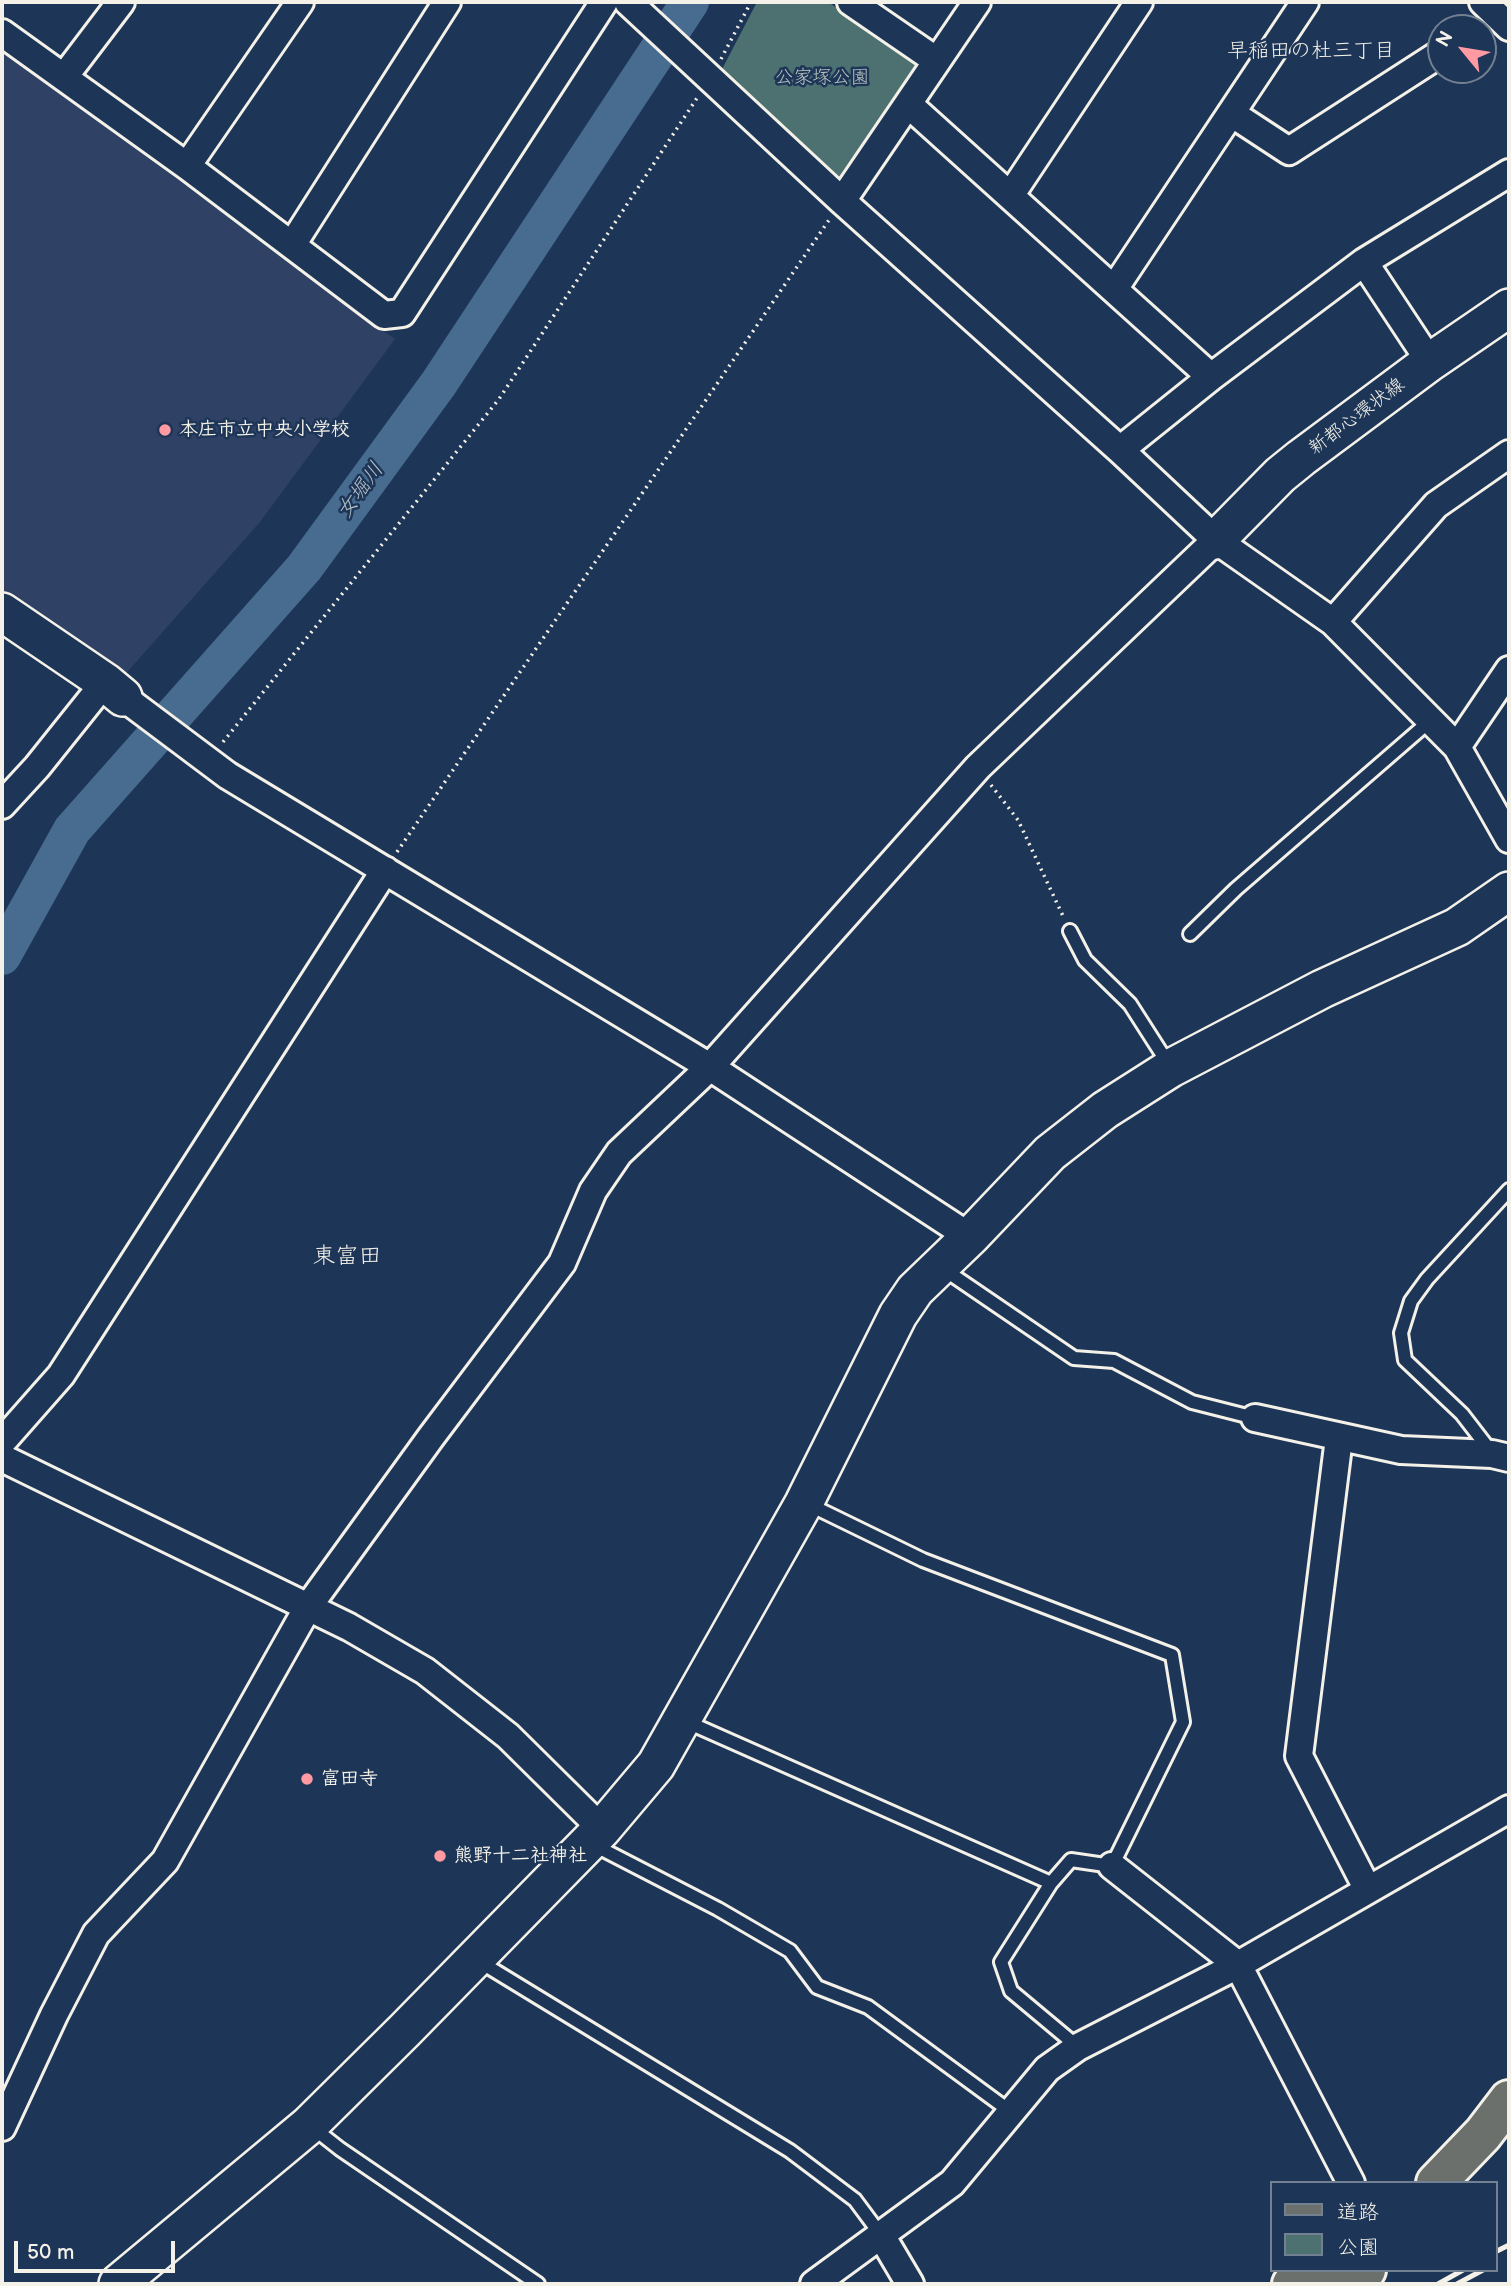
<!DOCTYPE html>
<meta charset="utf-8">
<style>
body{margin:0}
#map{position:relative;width:1511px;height:2286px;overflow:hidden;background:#1d3557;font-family:"Balsamiq Sans","Klee One",sans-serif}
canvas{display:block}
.frame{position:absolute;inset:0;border:4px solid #f4f1e8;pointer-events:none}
.legend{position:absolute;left:1270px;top:2181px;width:228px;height:91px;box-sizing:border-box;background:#1d3557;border:2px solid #738091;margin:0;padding:9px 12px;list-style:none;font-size:21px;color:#f4f1e8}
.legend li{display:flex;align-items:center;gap:14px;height:35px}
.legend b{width:35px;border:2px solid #738091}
.north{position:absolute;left:1427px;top:14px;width:70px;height:70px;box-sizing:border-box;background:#1d3557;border:2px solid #738091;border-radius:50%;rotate:300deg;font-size:19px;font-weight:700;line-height:28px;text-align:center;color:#f4f1e8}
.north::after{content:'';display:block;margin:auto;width:24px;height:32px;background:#ff9aa2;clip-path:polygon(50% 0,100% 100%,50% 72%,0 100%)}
.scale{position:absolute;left:14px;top:2241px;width:161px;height:32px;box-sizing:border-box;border:4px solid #f4f1e8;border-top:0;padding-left:9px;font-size:21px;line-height:24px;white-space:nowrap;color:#f4f1e8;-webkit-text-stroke:5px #1d3557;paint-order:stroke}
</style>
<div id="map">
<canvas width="1511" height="2286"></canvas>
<div class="frame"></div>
<ul class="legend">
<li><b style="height:9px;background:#6b706d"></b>道路</li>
<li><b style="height:19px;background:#4d7071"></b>公園</li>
</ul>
<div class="north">N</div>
<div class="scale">50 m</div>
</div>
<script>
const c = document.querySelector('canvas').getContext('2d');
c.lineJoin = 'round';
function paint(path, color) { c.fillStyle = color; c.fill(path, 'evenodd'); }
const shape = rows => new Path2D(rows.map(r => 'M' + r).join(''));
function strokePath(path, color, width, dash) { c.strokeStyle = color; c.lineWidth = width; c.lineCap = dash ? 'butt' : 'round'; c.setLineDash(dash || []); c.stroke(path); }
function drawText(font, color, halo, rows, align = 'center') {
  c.font = font + ' "Balsamiq Sans","Klee One",sans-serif'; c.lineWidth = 5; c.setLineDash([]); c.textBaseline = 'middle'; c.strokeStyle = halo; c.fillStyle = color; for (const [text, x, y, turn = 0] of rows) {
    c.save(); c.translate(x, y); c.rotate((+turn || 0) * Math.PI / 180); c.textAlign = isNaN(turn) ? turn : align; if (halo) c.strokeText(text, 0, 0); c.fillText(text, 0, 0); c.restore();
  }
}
paint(shape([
 [2,51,395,339,260,522,122,678,2,594]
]), '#2f4164');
paint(shape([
 [757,2,828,2,919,62,841,176,831,181,720,73]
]), '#4d7071');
strokePath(shape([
 [2,956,72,830,304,568,439,383,690,2]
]), '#476c8f', 38);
const lane = shape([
 [1070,931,1085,960,1130,1004,1169,1065],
 [1190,934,1236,889,1431,720],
 [942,1268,1074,1358,1114,1361,1192,1402,1255,1418],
 [1492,1453,1462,1414,1405,1360,1401,1333,1411,1301,1427,1279,1509,1190],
 [685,1721,1051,1883,1071,1860,1112,1866,1183,1722,1172,1655,923,1560,808,1504],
 [592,1844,718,1909,790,1951,817,1987,868,2007,1011,2112],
 [1051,1883,1001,1962,1011,1991,1078,2047],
 [477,1960,790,2151,855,2200,881,2235],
 [312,2127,340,2149,538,2284]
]);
const street = shape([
 [628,2,842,201,1120,450,1216,540,1333,622,1457,747,1509,839],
 [851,2,937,61],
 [1483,2,1509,27],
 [2,33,187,166,384,315,402,313,604,2],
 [64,77,121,2],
 [908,104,1211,377],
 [1231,113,1289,151,1441,53],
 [187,166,300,2],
 [1010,196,1139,2],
 [842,201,977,2],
 [292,245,447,2],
 [1364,262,1430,362],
 [1114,289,1305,2],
 [1120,450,1211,377,1364,262,1509,173],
 [1333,622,1436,505,1509,454],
 [123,697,227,775,710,1067,970,1237],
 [1457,747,1509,670],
 [2,805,37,767,105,682],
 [1255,1418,1401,1450,1492,1454,1509,1458],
 [1339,1438,1299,1756,1368,1890],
 [2,1442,61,1375,385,870],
 [2,1458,349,1627,425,1671,508,1736,602,1829],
 [1112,1866,1238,1965,1351,2183],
 [2,2127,54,2015,96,1934,165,1861,308,1607,431,1437,562,1263,593,1191,619,1153,710,1067,978,767,1216,540],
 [881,2235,910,2284],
 [814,2284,952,2183,1047,2069,1078,2047,1238,1965,1509,1809]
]);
const secondary = shape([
 [1216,540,1280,475,1301,458,1430,362,1509,308],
 [2,612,105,682,123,697],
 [118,2284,309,2125,405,2030,602,1829,656,1765,804,1503,898,1315,915,1290,970,1237,1050,1153,1105,1110,1171,1068,1322,989,1457,927,1509,891]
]);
const primary = shape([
 [1436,2183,1483,2134,1509,2100],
 [1292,2284,1317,2270],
 [1343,2284,1366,2270]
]);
strokePath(lane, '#f4f1e8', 18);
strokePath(street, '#f4f1e8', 32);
strokePath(secondary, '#f4f1e8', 42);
strokePath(primary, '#f4f1e8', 44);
strokePath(shape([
 [721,59,751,2],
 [223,742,499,399,697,98],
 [991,785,1018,820,1063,916],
 [397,852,829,220]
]), '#f4f1e8', 3.5, [2, 5]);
strokePath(lane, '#1d3557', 12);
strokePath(street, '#1d3557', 26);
strokePath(secondary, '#1d3557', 37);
strokePath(primary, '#6b706d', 38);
strokePath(shape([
 [1495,2252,1509,2245],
 [1438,2284,1463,2270],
 [1457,2284,1483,2270]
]), '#f4f1e8', 5);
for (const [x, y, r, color] of [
 [165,430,7,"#ff9aa2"],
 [307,1779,7,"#ff9aa2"],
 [440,1856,7,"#ff9aa2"]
]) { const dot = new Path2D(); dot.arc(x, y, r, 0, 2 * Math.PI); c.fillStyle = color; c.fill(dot); strokePath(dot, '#1d3557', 2.5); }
drawText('19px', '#bac4be', '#1d3557', [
 ["公家塚公園",822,78]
]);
drawText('19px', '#f4f1e8', '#1d3557', [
 ["新都心環状線",1357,417,-37]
]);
drawText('bold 19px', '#f4f1e8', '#1d3557', [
 ["本庄市立中央小学校",179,430],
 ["富田寺",321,1779],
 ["熊野十二社神社",454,1856]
], 'left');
drawText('21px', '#f4f1e8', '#1d3557', [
 ["早稲田の杜三丁目",1311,52]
]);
drawText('italic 21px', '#b7c2c9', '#1d3557', [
 ["女堀川",361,491,-54]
]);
drawText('23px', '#f4f1e8', '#1d3557', [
 ["東富田",347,1257]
]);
</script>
